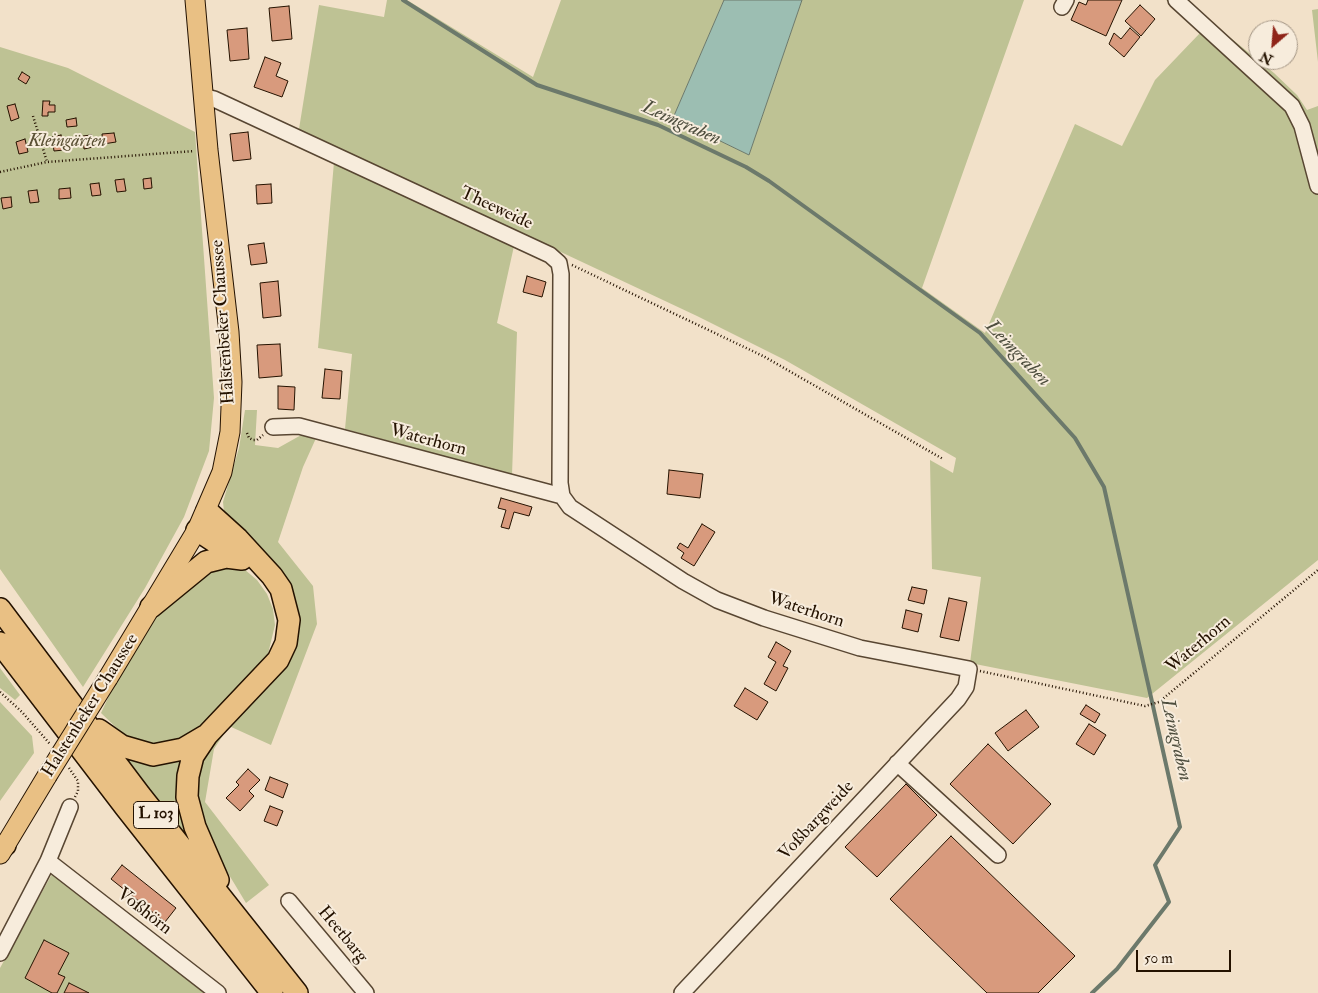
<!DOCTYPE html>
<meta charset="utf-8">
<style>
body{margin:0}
#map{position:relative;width:1318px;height:993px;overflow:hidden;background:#f2e1c9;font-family:"IM FELL Double Pica",serif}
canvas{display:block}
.north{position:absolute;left:1248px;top:20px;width:50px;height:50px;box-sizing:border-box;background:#f7ecdc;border:1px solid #a39584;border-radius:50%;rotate:207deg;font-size:14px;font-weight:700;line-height:20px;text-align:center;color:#241200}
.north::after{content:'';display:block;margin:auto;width:18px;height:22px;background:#8f2418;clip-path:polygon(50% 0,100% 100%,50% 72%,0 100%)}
.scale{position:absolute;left:1136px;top:950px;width:95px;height:22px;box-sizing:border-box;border:2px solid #241200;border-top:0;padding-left:6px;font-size:15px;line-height:18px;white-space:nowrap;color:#241200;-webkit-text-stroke:4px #f7ecdc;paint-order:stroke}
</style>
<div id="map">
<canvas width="1318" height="993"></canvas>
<div class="north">N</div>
<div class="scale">50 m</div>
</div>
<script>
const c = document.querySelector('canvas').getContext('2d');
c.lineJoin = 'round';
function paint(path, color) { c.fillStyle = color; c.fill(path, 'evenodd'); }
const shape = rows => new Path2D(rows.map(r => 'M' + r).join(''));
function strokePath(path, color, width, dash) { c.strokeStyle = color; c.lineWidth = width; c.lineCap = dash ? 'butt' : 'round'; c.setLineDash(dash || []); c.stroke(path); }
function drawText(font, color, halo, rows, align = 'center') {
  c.font = font + ' "IM FELL Double Pica",serif'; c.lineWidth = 4; c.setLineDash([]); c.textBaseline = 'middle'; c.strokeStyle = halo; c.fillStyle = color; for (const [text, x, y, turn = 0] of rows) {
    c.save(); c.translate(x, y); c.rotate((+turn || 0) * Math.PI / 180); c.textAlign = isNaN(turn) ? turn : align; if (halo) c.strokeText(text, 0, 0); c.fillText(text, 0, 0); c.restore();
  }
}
paint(shape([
 [387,0,407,0,533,77,561,0,724,0,673,118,749,155,802,0,1024,0,922,288,985,333,1075,124,1122,146,1155,80,1200,33,1166,0,1187,0,1201,14,1274,73,1297,95,1307,110,1318,106,1318,560,1147,698,970,663,981,577,932,569,930,460,953,473,956,458,785,360,697,316,299,129,319,5,384,17],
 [1318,9,1318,62,1312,10],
 [0,47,68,68,195,132,214,398,209,451,184,517,145,588,83,687,0,569],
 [334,162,514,246,497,323,517,332,512,475,345,429,352,354,318,348],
 [245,410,257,410,255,445,278,448,303,434,317,436,303,467,278,542,313,586,317,624,271,745,229,726,214,749,205,802,269,885,246,903,208,840,194,802,195,774,207,747,230,721,270,686,291,652,296,624,224,512,223,502,239,448],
 [219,565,244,569,257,580,267,594,273,609,275,625,268,654,234,696,195,733,174,743,145,745,125,736,101,713,127,657,162,610],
 [0,668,20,695,15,700,0,688],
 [0,702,32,736,34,753,0,801],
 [189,751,201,860,120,753],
 [52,874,208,993,0,993,0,968]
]), '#bec294');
const water = shape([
 [724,0,802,0,749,155,673,118,724,0]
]);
paint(water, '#9cbeb2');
strokePath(water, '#6c796b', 1);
strokePath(shape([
 [403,0,537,85,658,125,746,167,769,181,980,333,1075,438,1104,487,1180,827,1155,865,1169,902,1117,969,1092,993]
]), '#6c796b', 4);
const building = shape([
 [1088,0,1122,0,1106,36,1071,20,1079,2,1086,5,1088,0],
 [1140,5,1155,19,1141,36,1125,21,1140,5],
 [289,6,292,39,272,41,269,8,289,6],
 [247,28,249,59,230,61,227,30,247,28],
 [1130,28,1140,37,1124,57,1109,44,1114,33,1121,39,1130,28],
 [265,57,281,63,276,76,288,81,282,97,254,87,265,57],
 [22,72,30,77,26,84,18,79,22,72],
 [43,101,50,101,49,105,55,105,55,112,48,112,48,116,42,116,43,101],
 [15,104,19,118,11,121,7,106,15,104],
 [76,118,77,126,67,127,66,120,76,118],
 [248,132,251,159,233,161,230,134,248,132],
 [114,133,116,142,103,144,102,134,114,133],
 [61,135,64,150,54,151,52,137,61,135],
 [91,135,93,147,84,149,83,136,91,135],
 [25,139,28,152,19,154,16,142,25,139],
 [151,178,152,188,144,189,143,179,151,178],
 [124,179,126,191,117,192,115,180,124,179],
 [99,183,101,195,92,196,90,184,99,183],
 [271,184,272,203,257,204,256,185,271,184],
 [70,188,71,198,59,199,59,189,70,188],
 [37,190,39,202,30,203,28,191,37,190],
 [11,197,12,207,3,209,1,198,11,197],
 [264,243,267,263,251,265,248,245,264,243],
 [527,276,546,282,542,297,523,292,527,276],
 [278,281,281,316,263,318,260,283,278,281],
 [280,344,282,376,259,378,257,345,280,344],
 [325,369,342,371,340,399,322,398,325,369],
 [278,386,295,387,294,410,278,409,278,386],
 [669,470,703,474,700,498,667,494,669,470],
 [501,498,532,507,529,516,514,512,509,529,501,527,506,510,498,508,501,498],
 [702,524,715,532,694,566,681,558,684,553,677,548,680,543,688,548,702,524],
 [912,587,927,590,924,604,908,600,912,587],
 [949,598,967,602,959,641,940,637,949,598],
 [906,610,922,614,918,632,902,628,906,610],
 [776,642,791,651,783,666,788,668,776,691,764,684,776,662,768,657,776,642],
 [745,688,768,702,757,720,734,706,745,688],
 [1086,705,1100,714,1095,723,1080,714,1086,705],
 [1026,710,1039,727,1008,751,995,733,1026,710],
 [1089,724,1106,735,1094,755,1076,744,1089,724],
 [988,744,1051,804,1013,844,950,784,988,744],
 [248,769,260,780,249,791,254,796,240,811,226,798,239,785,236,782,248,769],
 [270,777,288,784,283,798,265,790,270,777],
 [906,784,937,815,877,877,845,847,906,784],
 [270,806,283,811,277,826,264,821,270,806],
 [951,836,1075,956,1038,993,987,993,890,899,951,836],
 [122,865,176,908,165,922,111,879,122,865],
 [44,940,69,953,58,974,65,977,57,993,52,993,25,978,44,940],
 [69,983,89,993,64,993,69,983]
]);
paint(building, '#d89a7d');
strokePath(building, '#241200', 1);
const minor = shape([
 [1176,0,1292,106,1302,126,1318,186],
 [1062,7,1066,0],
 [202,96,214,99,550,255,559,263,561,274,560,483,562,496],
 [273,427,299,426,562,496,570,507,683,581,717,600,764,618,860,648,969,669,966,687,958,699,682,993],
 [897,763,998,855],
 [48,861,218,993],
 [289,901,366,993],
 [0,953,48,861,70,807]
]);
const major = shape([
 [108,678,197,530,222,472,230,432,232,382,229,332,208,150,195,0],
 [0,854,47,776]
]);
const highway = shape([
 [207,511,238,539,272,576,281,589,289,620,286,643,278,660,207,735,193,756,188,776,187,797,195,827,218,880],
 [197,530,241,559],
 [151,607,206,562,226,557,242,559],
 [0,609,140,795,297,993],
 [0,643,126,808,272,993],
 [99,730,122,746,153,755,183,749,205,736],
 [0,849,5,845]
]);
strokePath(minor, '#584632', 18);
strokePath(major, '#241200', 21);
strokePath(highway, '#241200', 24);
strokePath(shape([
 [33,116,47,162],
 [0,172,47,162,194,151],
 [572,265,763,356,943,459],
 [247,433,249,438,253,440,257,440,263,435],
 [980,671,1145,706,1159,702,1318,570],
 [0,692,22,712,50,744],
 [69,768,78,781,78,791,75,797]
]), '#241200', 2.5, [1, 2.5]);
strokePath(minor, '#f7ecdc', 15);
strokePath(major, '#e9c084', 19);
strokePath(highway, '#e9c084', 21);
const majorBridge = shape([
 [47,776,108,678]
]);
strokePath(majorBridge, '#241200', 21, []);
strokePath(majorBridge, '#e9c084', 19);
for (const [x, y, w] of [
 [156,815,45]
]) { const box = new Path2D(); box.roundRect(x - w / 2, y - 13.5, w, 27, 4); c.fillStyle = '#f7ecdc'; c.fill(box); strokePath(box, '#241200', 1); }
drawText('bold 16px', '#241200', null, [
 ["L 103",156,815]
]);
drawText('italic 18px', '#5a5034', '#f7ecdc', [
 ["Kleingärten",67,142]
]);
drawText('18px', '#241200', '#f7ecdc', [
 ["Theeweide",496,209,25],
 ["Halstenbeker Chaussee",224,322,-94],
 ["Waterhorn",428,441,15],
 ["Waterhorn",806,611,18],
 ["Waterhorn",1199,645,-40],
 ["Halstenbeker Chaussee",91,706,-58],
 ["Voßbargweide",817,821,-47],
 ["Voßhörn",144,912,38],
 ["Heetbarg",342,935,50]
]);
drawText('italic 19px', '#4e4e3e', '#f7ecdc', [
 ["Leimgraben",681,124,24],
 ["Leimgraben",1017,354,46],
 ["Leimgraben",1175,740,77]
]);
</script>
